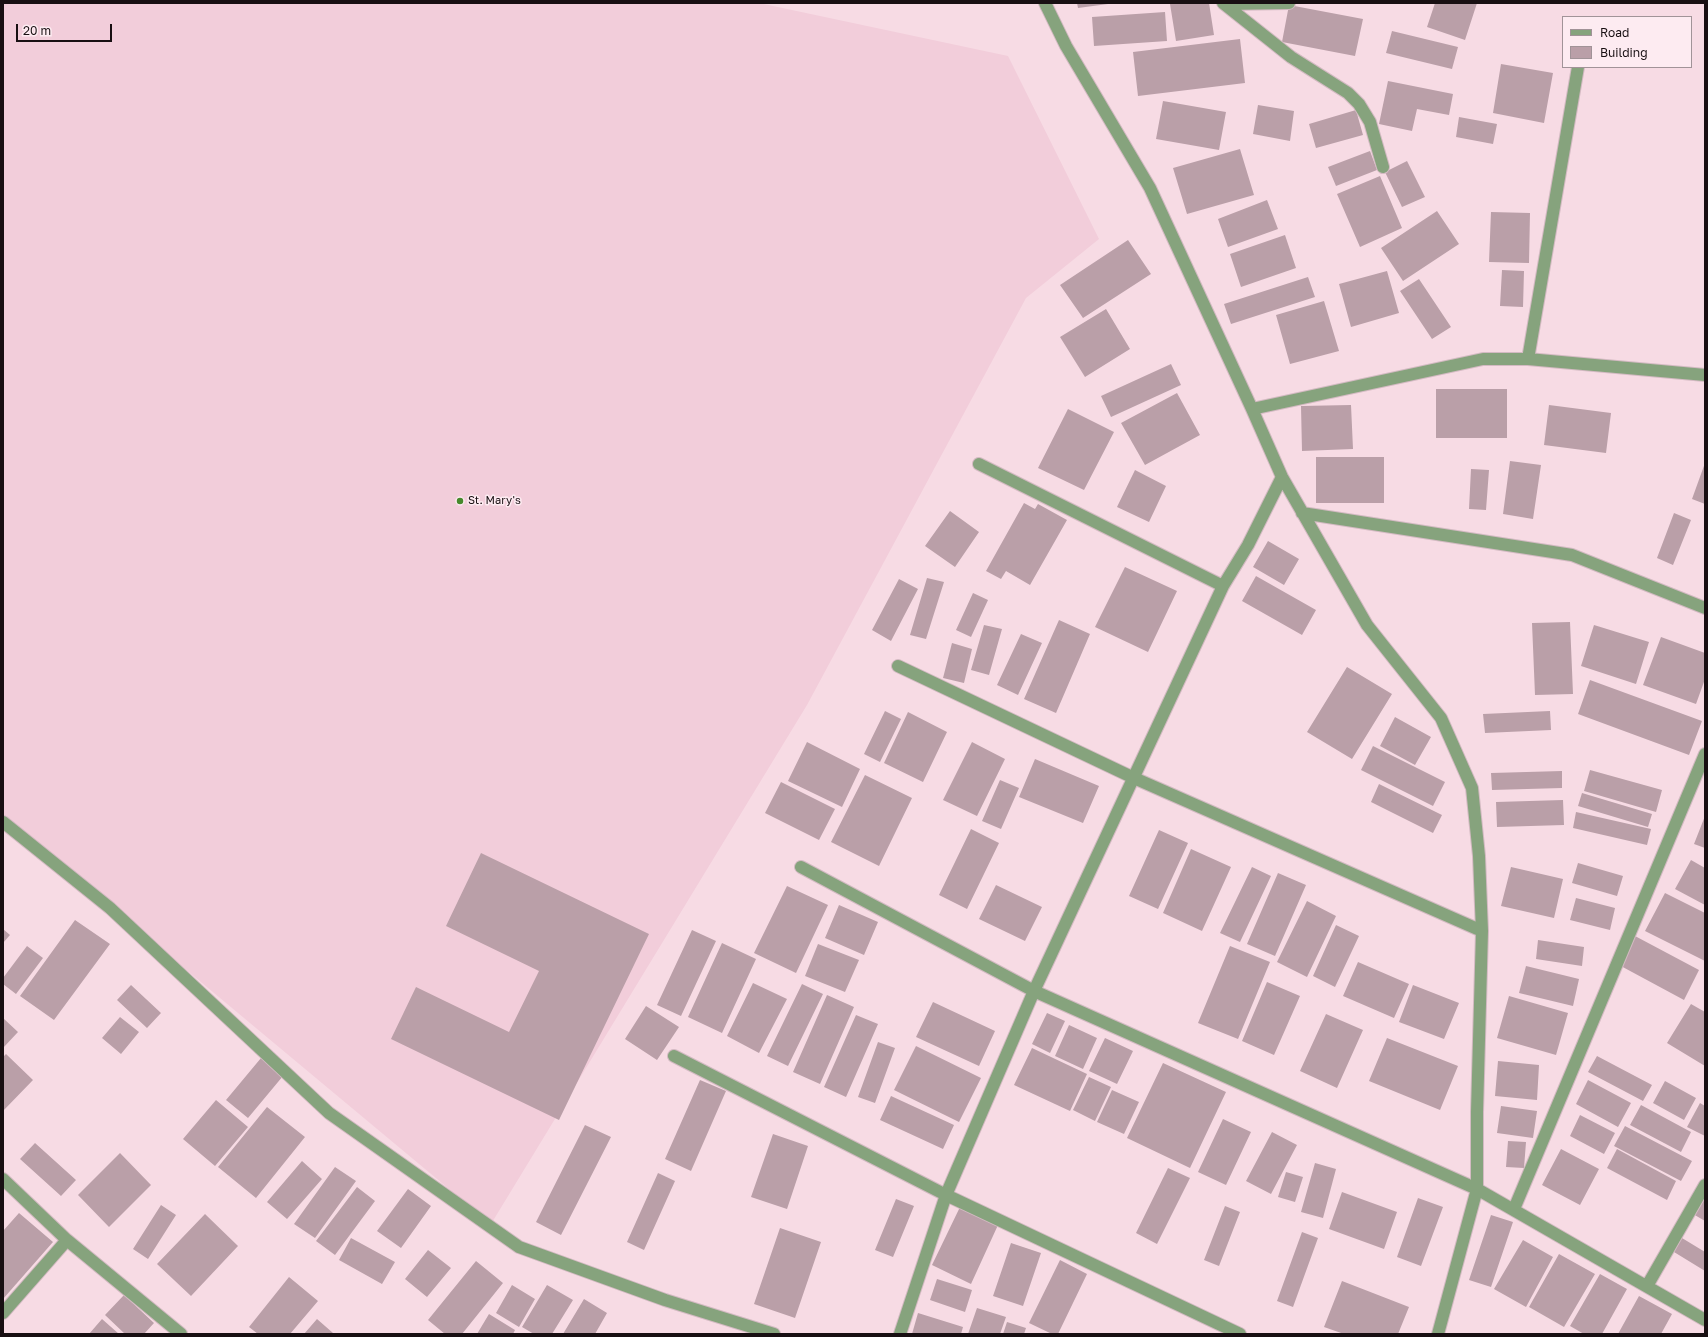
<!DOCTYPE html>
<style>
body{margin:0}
#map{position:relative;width:1708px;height:1337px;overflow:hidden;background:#f7dbe4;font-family:"Golos Text",sans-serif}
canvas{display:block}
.frame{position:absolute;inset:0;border:4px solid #180f12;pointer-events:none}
.legend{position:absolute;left:1562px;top:16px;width:130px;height:52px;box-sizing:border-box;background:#fdebf1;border:1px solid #a19398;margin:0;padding:5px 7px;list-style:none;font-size:12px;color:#180f12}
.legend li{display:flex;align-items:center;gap:8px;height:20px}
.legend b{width:20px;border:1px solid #a19398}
.scale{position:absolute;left:16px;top:24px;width:96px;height:18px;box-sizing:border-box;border:2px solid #180f12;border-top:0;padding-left:5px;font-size:12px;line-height:14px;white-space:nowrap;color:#180f12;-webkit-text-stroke:3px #fdebf1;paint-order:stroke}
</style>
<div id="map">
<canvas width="1708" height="1337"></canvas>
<div class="frame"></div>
<ul class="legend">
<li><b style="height:5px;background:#86a37d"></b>Road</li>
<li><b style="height:11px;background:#ba9fa8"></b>Building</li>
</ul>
<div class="scale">20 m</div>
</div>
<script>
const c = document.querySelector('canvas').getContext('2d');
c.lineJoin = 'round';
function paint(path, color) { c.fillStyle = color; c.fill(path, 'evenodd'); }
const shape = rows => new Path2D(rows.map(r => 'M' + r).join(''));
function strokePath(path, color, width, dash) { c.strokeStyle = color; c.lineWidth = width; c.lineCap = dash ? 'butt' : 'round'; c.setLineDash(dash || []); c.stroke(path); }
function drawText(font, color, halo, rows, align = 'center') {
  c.font = font + ' "Golos Text",sans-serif'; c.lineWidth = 3; c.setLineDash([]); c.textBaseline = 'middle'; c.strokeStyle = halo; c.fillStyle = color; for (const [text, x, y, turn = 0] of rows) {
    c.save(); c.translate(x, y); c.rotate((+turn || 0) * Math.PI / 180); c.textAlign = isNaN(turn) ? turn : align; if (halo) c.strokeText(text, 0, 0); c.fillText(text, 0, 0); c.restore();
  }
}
paint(shape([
 [3,3,759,3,1008,56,1099,239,1026,298,807,705,491,1224,3,817]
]), '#f2cdda');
paint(shape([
 [1077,3,1108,3,1108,4,1078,8],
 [1176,3,1209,3,1214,35,1176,41,1170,4],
 [1435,3,1477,3,1465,40,1427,27],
 [1289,5,1363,19,1355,56,1282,42],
 [1165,12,1167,41,1094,46,1092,17],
 [1392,31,1458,47,1452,69,1386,53],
 [1240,39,1245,83,1138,96,1133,52],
 [1501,64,1553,73,1544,123,1493,113],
 [1388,81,1453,94,1449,115,1417,109,1412,131,1379,124],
 [1163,101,1226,112,1219,150,1156,139],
 [1258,105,1294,111,1290,141,1253,134],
 [1356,110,1363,135,1316,148,1309,124],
 [1459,117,1497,124,1493,144,1456,137],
 [1240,149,1254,195,1187,214,1173,168],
 [1370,151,1377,170,1336,186,1328,167],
 [1407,161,1425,197,1402,207,1385,172],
 [1380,176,1402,228,1360,247,1337,194],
 [1267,200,1278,229,1228,247,1218,219],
 [1437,211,1459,244,1403,281,1381,248],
 [1491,212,1530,213,1529,263,1489,262],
 [1285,235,1296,268,1241,287,1230,254],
 [1128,240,1151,274,1083,318,1060,285],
 [1502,270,1524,271,1523,307,1500,306],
 [1387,271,1399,313,1351,327,1339,284],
 [1308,277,1315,297,1231,324,1224,304],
 [1419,279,1451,327,1432,339,1400,291],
 [1324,301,1339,351,1290,364,1276,315],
 [1106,309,1130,349,1085,377,1060,337],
 [1171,364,1181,385,1111,417,1101,396],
 [1436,389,1507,389,1507,438,1436,438],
 [1177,393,1200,435,1145,465,1121,423],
 [1351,405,1353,449,1302,451,1301,406],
 [1549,405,1611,413,1606,453,1544,445],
 [1068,409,1114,432,1084,490,1038,468],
 [1316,457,1384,457,1384,503,1316,503],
 [1510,461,1541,465,1533,519,1503,514],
 [1705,463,1705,504,1692,499],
 [1471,469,1489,470,1486,510,1469,509],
 [1135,470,1166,486,1149,522,1117,507],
 [1024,503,1035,509,1038,504,1067,520,1030,585,1006,571,1001,579,986,571],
 [950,511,979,532,955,567,925,546],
 [1674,513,1691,520,1673,565,1657,558],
 [1268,541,1299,559,1284,585,1253,567],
 [1125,567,1177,591,1148,652,1095,627],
 [1256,576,1316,610,1302,635,1242,601],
 [927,578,944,582,926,639,910,635],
 [899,579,918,589,891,641,872,630],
 [973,593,988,600,971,637,956,630],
 [1059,620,1090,634,1056,713,1024,699],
 [1570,622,1573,694,1535,695,1532,623],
 [984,625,1002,629,989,675,971,670],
 [1594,625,1649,642,1636,684,1581,666],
 [1021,634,1042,643,1018,695,997,685],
 [1661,637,1705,653,1705,679,1696,704,1643,685],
 [952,643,972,649,964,683,943,678],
 [1347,667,1392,694,1352,759,1307,732],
 [1590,680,1702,721,1689,755,1578,714],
 [885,711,901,719,880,762,864,754],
 [1550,711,1551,730,1485,733,1483,714],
 [908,712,947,732,923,782,884,763],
 [1395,717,1431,737,1415,765,1380,746],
 [807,742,860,769,842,807,788,781],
 [972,742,1005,759,977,816,943,800],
 [1373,746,1445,782,1433,806,1361,770],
 [1035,759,1099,786,1083,823,1019,797],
 [1590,770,1662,790,1656,812,1584,791],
 [1562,771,1562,788,1492,790,1491,773],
 [865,775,912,798,879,866,831,842],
 [1000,780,1019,788,1001,829,982,821],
 [781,782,835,809,819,840,765,813],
 [1379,784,1442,815,1433,833,1371,802],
 [1582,793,1652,814,1648,827,1578,806],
 [1563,800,1564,825,1497,827,1496,802],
 [1576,812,1651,829,1647,845,1573,828],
 [1705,816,1705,848,1694,844],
 [971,829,999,843,967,909,939,895],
 [1159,830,1188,843,1158,909,1129,896],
 [1191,849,1231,867,1202,931,1163,913],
 [481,853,649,934,559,1120,391,1039,416,987,509,1032,539,971,446,926],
 [1691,860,1705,868,1705,905,1675,889],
 [1578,863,1623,876,1617,896,1572,883],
 [1252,867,1271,876,1240,942,1220,933],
 [1511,867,1563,879,1554,918,1501,906],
 [1278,873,1306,885,1275,956,1247,944],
 [996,885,1042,907,1025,941,979,919],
 [787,886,828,905,796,973,754,953],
 [1665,893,1705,913,1705,961,1645,931],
 [1576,898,1615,908,1610,930,1570,920],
 [1307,901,1336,916,1307,977,1277,962],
 [839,905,878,922,864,955,825,938],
 [75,920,110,944,54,1020,20,996],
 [1336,925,1359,936,1335,987,1313,976],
 [3,929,10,935,3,943],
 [692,930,716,941,681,1016,657,1005],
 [1635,936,1699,970,1684,1000,1619,965],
 [1538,940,1584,947,1582,966,1536,959],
 [722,943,756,959,722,1033,688,1017],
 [818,944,859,960,845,992,805,976],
 [27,946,43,958,16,994,3,984,3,978],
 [1230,946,1270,962,1238,1039,1198,1023],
 [1358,962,1409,984,1394,1018,1343,996],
 [1526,966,1579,979,1573,1006,1519,993],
 [1267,982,1300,996,1274,1055,1242,1041],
 [753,983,787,999,759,1053,727,1036],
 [802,984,823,994,788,1066,767,1056],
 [131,985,161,1013,147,1028,117,1000],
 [1413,985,1459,1003,1444,1039,1399,1022],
 [827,995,854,1007,820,1084,793,1072],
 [1509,996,1568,1013,1556,1055,1497,1038],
 [933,1002,995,1031,979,1066,916,1037],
 [1691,1004,1705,1012,1705,1066,1667,1043],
 [646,1006,679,1027,657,1060,625,1039],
 [1047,1013,1065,1021,1050,1053,1032,1044],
 [1326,1014,1363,1030,1337,1088,1300,1071],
 [856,1015,878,1024,846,1097,824,1087],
 [120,1017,139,1032,121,1054,102,1038],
 [3,1018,18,1032,3,1048],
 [1069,1025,1097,1038,1083,1069,1055,1056],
 [1105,1038,1133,1051,1117,1084,1089,1071],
 [1387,1038,1458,1066,1440,1110,1369,1081],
 [878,1042,895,1048,875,1103,858,1097],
 [916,1046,981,1078,959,1122,894,1090],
 [1032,1048,1087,1074,1070,1111,1014,1085],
 [6,1054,33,1080,3,1111,3,1057],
 [1597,1056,1652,1085,1643,1101,1588,1072],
 [261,1058,283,1076,248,1118,226,1100],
 [1498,1061,1539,1065,1537,1100,1495,1096],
 [1163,1063,1226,1092,1190,1168,1127,1138],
 [1089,1077,1111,1087,1095,1121,1073,1110],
 [700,1080,726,1091,691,1171,665,1159],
 [1588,1080,1631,1103,1618,1127,1576,1104],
 [1665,1081,1696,1098,1684,1120,1653,1103],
 [1112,1090,1139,1102,1124,1134,1097,1122],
 [891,1096,954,1125,943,1149,880,1120],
 [216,1100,248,1127,215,1166,183,1139],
 [1700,1103,1705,1106,1705,1136,1687,1127],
 [1641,1105,1691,1132,1681,1152,1630,1125],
 [1501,1106,1537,1111,1533,1138,1497,1133],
 [267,1107,305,1137,256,1198,218,1167],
 [1580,1115,1615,1133,1604,1154,1570,1136],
 [1223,1119,1251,1132,1226,1185,1198,1172],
 [585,1125,611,1137,561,1235,536,1222],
 [1625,1126,1692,1161,1681,1181,1614,1146],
 [1272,1132,1297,1145,1271,1194,1246,1181],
 [773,1134,808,1146,787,1209,751,1197],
 [1508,1141,1526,1142,1524,1168,1506,1167],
 [35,1143,76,1180,61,1196,20,1159],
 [1561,1149,1599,1169,1580,1205,1542,1185],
 [1617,1149,1676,1181,1667,1200,1607,1168],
 [120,1153,151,1185,109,1227,78,1195],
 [302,1161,322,1179,287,1219,267,1202],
 [1315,1163,1336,1169,1323,1218,1301,1212],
 [335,1167,356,1181,315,1238,294,1224],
 [1168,1168,1190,1178,1157,1244,1136,1233],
 [1286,1172,1303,1177,1295,1202,1278,1197],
 [658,1173,675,1181,644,1250,627,1242],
 [357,1187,375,1201,335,1255,316,1241],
 [408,1189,431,1206,401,1248,377,1231],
 [1342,1192,1397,1212,1384,1249,1329,1229],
 [1705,1194,1705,1221,1693,1214],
 [1418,1198,1443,1207,1421,1266,1397,1257],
 [896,1199,914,1206,893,1257,875,1250],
 [161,1205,176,1215,148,1259,133,1249],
 [1225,1206,1240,1212,1219,1266,1204,1260],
 [960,1207,998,1225,971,1284,932,1265],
 [19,1213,53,1242,3,1299,3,1231],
 [205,1214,238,1246,191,1296,157,1264],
 [1491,1215,1513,1222,1491,1287,1469,1280],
 [780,1228,821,1242,795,1318,754,1304],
 [1302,1232,1318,1238,1293,1307,1277,1301],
 [351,1238,395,1262,382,1284,339,1260],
 [1682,1238,1705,1252,1705,1271,1674,1252],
 [1523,1240,1553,1257,1526,1307,1494,1289],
 [1011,1243,1041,1253,1023,1306,993,1296],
 [428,1250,451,1268,427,1297,405,1279],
 [1559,1254,1595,1274,1564,1327,1529,1307],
 [1060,1260,1087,1274,1058,1334,1052,1334,1029,1323],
 [476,1261,503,1283,462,1334,445,1334,428,1320],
 [1600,1274,1627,1289,1602,1334,1584,1334,1570,1326],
 [289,1277,318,1301,290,1334,258,1334,249,1327],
 [937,1279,972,1290,965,1312,930,1300],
 [1342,1281,1409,1307,1398,1334,1344,1334,1324,1327],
 [512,1285,535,1299,519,1327,496,1313],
 [547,1285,573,1300,552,1334,534,1334,522,1327],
 [124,1295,154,1323,144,1334,125,1334,105,1315],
 [1639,1296,1672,1314,1661,1334,1618,1334],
 [584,1299,607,1313,595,1334,563,1334],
 [977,1308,1006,1317,1000,1334,968,1334],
 [918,1313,963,1327,961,1334,912,1334],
 [489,1314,515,1330,513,1334,477,1334],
 [102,1319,119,1334,89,1334],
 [317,1319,333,1333,332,1334,304,1334],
 [1007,1322,1026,1328,1024,1334,1003,1334]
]), '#ba9fa8');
const street = shape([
 [1045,3,1066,46,1150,188,1252,409,1282,477,1367,625,1441,718,1472,788,1479,856,1482,931,1477,1112,1477,1189,1438,1334],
 [1223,3,1291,57,1348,93,1359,104,1370,122,1383,167],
 [1225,4,1289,3],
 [1528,359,1578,67],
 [1252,409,1483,359,1528,359,1705,375],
 [979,464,1223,586],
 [1302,513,1572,555,1705,608],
 [898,666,1134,778,1482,931],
 [3,822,110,908,329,1113,519,1247,665,1300,774,1334],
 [801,867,1034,991,1477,1189,1705,1320],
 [674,1056,946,1195,1240,1334],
 [3,1179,67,1240,181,1334],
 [1514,1209,1705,754],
 [1647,1286,1705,1185],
 [3,1313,67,1240],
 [900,1334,946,1195,1034,991,1223,586,1248,545,1282,477]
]);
strokePath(street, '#d3bac2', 14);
strokePath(street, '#86a37d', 12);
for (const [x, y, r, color] of [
 [460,501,4,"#46892c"]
]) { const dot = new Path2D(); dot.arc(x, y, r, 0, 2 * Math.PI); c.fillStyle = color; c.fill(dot); strokePath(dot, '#fdebf1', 1.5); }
drawText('11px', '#180f12', '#fdebf1', [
 ["St. Mary's",468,501]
], 'left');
</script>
